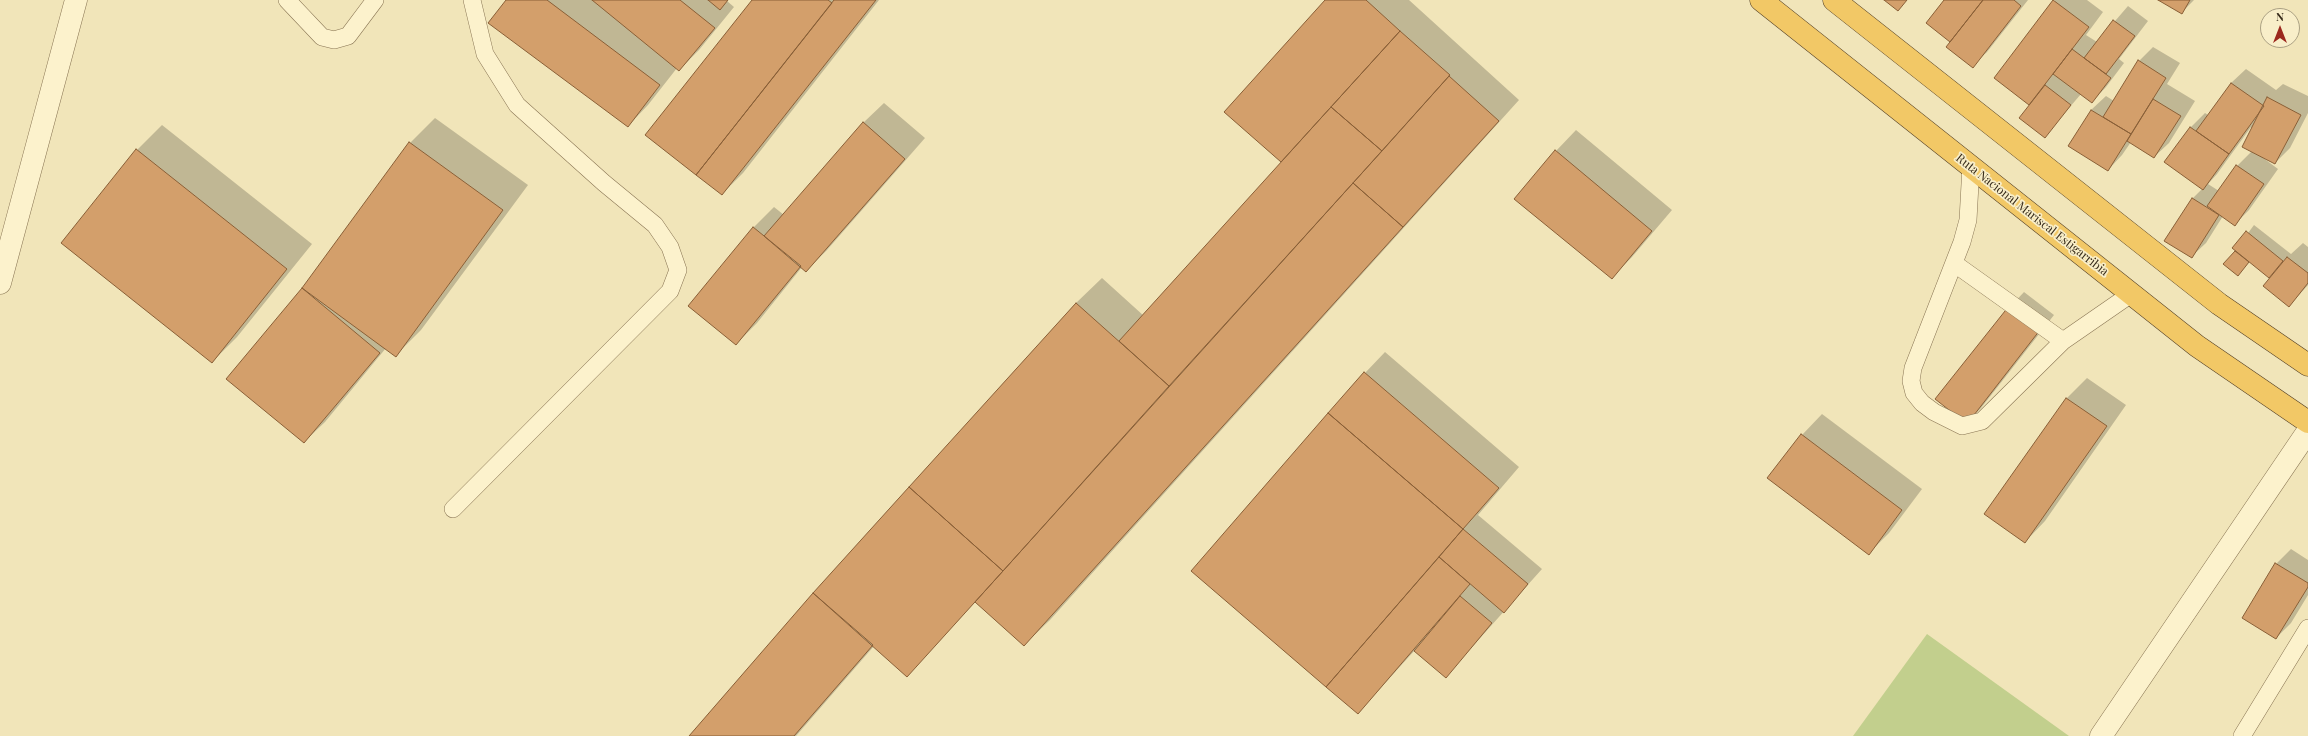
<!DOCTYPE html>
<style>
body{margin:0}
#map{position:relative;width:2308px;height:736px;overflow:hidden;background:#f1e5b9;font-family:"Playfair Display",serif}
canvas{display:block}
.north{position:absolute;left:2260px;top:8px;width:40px;height:40px;box-sizing:border-box;background:#f8eec9;border:1px solid #aaa083;border-radius:50%;rotate:0deg;font-size:11px;font-weight:700;line-height:16px;text-align:center;color:#362a19}
.north::after{content:'';display:block;margin:auto;width:14px;height:18px;background:#9c281e;clip-path:polygon(50% 0,100% 100%,50% 72%,0 100%)}
</style>
<div id="map">
<canvas width="2308" height="736"></canvas>
<div class="north">N</div>
</div>
<script>
const c = document.querySelector('canvas').getContext('2d');
c.lineJoin = 'round';
function paint(path, color) { c.fillStyle = color; c.fill(path, 'evenodd'); }
const shape = rows => new Path2D(rows.map(r => 'M' + r).join(''));
function strokePath(path, color, width, dash) { c.strokeStyle = color; c.lineWidth = width; c.lineCap = dash ? 'butt' : 'round'; c.setLineDash(dash || []); c.stroke(path); }
function drawText(font, color, halo, rows, align = 'center') {
  c.font = font + ' "Playfair Display",serif'; c.lineWidth = 3.5; c.setLineDash([]); c.textBaseline = 'middle'; c.strokeStyle = halo; c.fillStyle = color; for (const [text, x, y, turn = 0] of rows) {
    c.save(); c.translate(x, y); c.rotate((+turn || 0) * Math.PI / 180); c.textAlign = isNaN(turn) ? turn : align; if (halo) c.strokeText(text, 0, 0); c.fillText(text, 0, 0); c.restore();
  }
}
paint(shape([
 [1927,634,2069,736,1853,736]
]), '#c2cf8d');
paint(shape([
 [507,0,728,0,727,1,734,7,699,50,679,70,677,68,648,105,628,126],
 [753,0,879,0,743,173,722,194],
 [1326,0,1409,0,1519,100,1050,620,1024,645,976,601,907,675,874,646,796,736,691,736,814,594,1076,303,1102,278,1144,316,1288,157],
 [1945,0,2028,0,1987,52,1972,66,1951,41],
 [2055,0,2087,0,2103,12,2086,35,2097,42,2128,6,2148,21,2119,59,2124,63,2106,87,2092,102,2081,94,2045,136,2031,105,1995,78],
 [2160,0,2194,0,2181,13],
 [2153,47,2180,63,2167,84,2195,101,2169,143,2154,157,2131,142,2122,155,2108,170,2091,110,2106,96,2114,101,2139,61],
 [2246,69,2276,90,2283,84,2308,96,2308,113,2290,148,2275,163,2258,154,2278,169,2249,210,2235,224,2223,216,2206,243,2191,257,2166,241,2193,198,2203,188,2166,162,2191,127,2205,113,2208,115,2231,83],
 [2251,127,2252,151,2237,166,2219,191,2208,184,2217,174],
 [884,103,925,138,827,250,806,271,802,267,757,323,736,344,754,227,774,207,784,215,863,123],
 [435,118,528,185,421,330,396,355,386,348,325,422,304,442,228,379,303,289,410,143],
 [162,125,312,244,237,337,212,362,137,150],
 [1576,130,1672,210,1632,257,1611,278,1556,151],
 [2254,225,2291,254,2303,243,2308,247,2308,285,2289,306,2271,278,2250,261,2238,275,2225,264],
 [2024,292,2054,315,1981,408,1966,423,2010,307],
 [1385,352,1519,467,1478,515,1542,569,1446,676,1415,650,1358,713,1192,571,1365,373],
 [2087,378,2126,405,2045,521,2025,542,1985,514,2067,398],
 [1822,414,1922,489,1889,533,1869,553,1802,435],
 [2291,549,2308,560,2308,595,2291,623,2276,638,2243,617,2276,564]
]), '#0003');
const building = shape([
 [506,0,547,0,660,85,628,127,488,23,506,0],
 [592,0,680,0,715,28,679,71,592,0],
 [708,0,728,0,720,10,708,0],
 [752,0,828,0,832,3,696,175,645,135,752,0],
 [834,0,876,0,722,195,696,175,834,0],
 [1325,0,1366,0,1400,31,1281,162,1224,112,1325,0],
 [1884,0,1907,0,1898,11,1884,0],
 [1944,0,1983,0,1950,42,1926,23,1944,0],
 [1983,0,2014,0,2021,6,1973,68,1946,47,1983,0],
 [2053,0,2089,27,2029,105,1994,78,2053,0],
 [2158,0,2190,0,2182,14,2158,0],
 [2113,20,2135,36,2106,74,2084,58,2113,20],
 [1400,31,1450,75,1382,151,1331,107,1400,31],
 [2072,49,2111,78,2092,103,2053,74,2072,49],
 [2138,60,2166,78,2131,134,2103,117,2138,60],
 [1449,76,1499,121,1403,227,1353,183,1449,76],
 [2231,83,2264,106,2229,154,2196,131,2231,83],
 [2045,85,2071,105,2045,138,2019,118,2045,85],
 [2267,97,2301,115,2275,164,2242,147,2267,97],
 [2153,99,2181,116,2154,158,2127,141,2153,99],
 [1331,107,1382,151,1169,386,1119,341,1331,107],
 [2091,110,2131,134,2108,171,2068,146,2091,110],
 [863,122,905,159,806,272,764,236,863,122],
 [2190,127,2229,154,2203,190,2164,162,2190,127],
 [409,142,503,210,396,357,302,288,409,142],
 [136,149,287,269,212,363,61,243,136,149],
 [1555,150,1652,231,1612,279,1514,199,1555,150],
 [2236,165,2264,184,2235,226,2207,206,2236,165],
 [1353,183,1403,227,1024,646,975,602,1353,183],
 [2192,198,2219,215,2192,258,2164,241,2192,198],
 [753,227,801,266,736,345,688,306,753,227],
 [2246,231,2283,261,2269,278,2232,248,2246,231],
 [2235,251,2249,262,2238,276,2223,264,2235,251],
 [2287,257,2308,273,2308,283,2289,307,2263,286,2287,257],
 [302,288,380,353,304,443,226,379,302,288],
 [1076,303,1169,386,1003,571,909,487,1076,303],
 [2009,306,2040,330,1967,424,1935,399,2009,306],
 [1364,372,1499,488,1463,529,1328,413,1364,372],
 [2066,398,2107,426,2025,543,1984,514,2066,398],
 [1328,413,1463,529,1326,687,1191,571,1328,413],
 [1801,434,1902,510,1869,555,1767,478,1801,434],
 [909,487,1003,571,907,677,813,593,909,487],
 [1463,529,1528,584,1504,613,1439,557,1463,529],
 [1439,557,1470,584,1358,714,1326,687,1439,557],
 [2275,563,2308,583,2308,587,2276,639,2242,618,2275,563],
 [813,593,873,645,794,736,689,736,813,593],
 [1460,596,1492,623,1446,678,1414,651,1460,596]
]);
paint(building, '#d39f6b');
strokePath(building, '#895f37', 1);
const service = shape([
 [287,0,322,37,334,40,348,36,375,0],
 [1971,166,1968,220,1962,242,1913,368,1911,381,1914,393,1922,403,1934,412,1962,426,1982,421,2063,341,2131,294],
 [1955,264,2063,341],
 [453,509,670,291,678,270,670,247,655,225,604,183,517,105,485,54,472,0],
 [2242,736,2308,628]
]);
const minor = shape([
 [0,283,76,0],
 [2101,736,2308,431]
]);
const trunk = shape([
 [1761,0,2197,346,2308,422],
 [1834,0,2219,304,2308,365]
]);
strokePath(service, '#887453', 18);
strokePath(minor, '#887453', 23);
strokePath(trunk, '#554128', 23);
strokePath(service, '#fcf2cc', 17);
strokePath(minor, '#fcf2cc', 22);
strokePath(trunk, '#f2c866', 22);
drawText('12px', '#362a19', '#f8eec9', [
 ["Ruta Nacional Mariscal Estigarribia",2032,215,38]
]);
</script>
